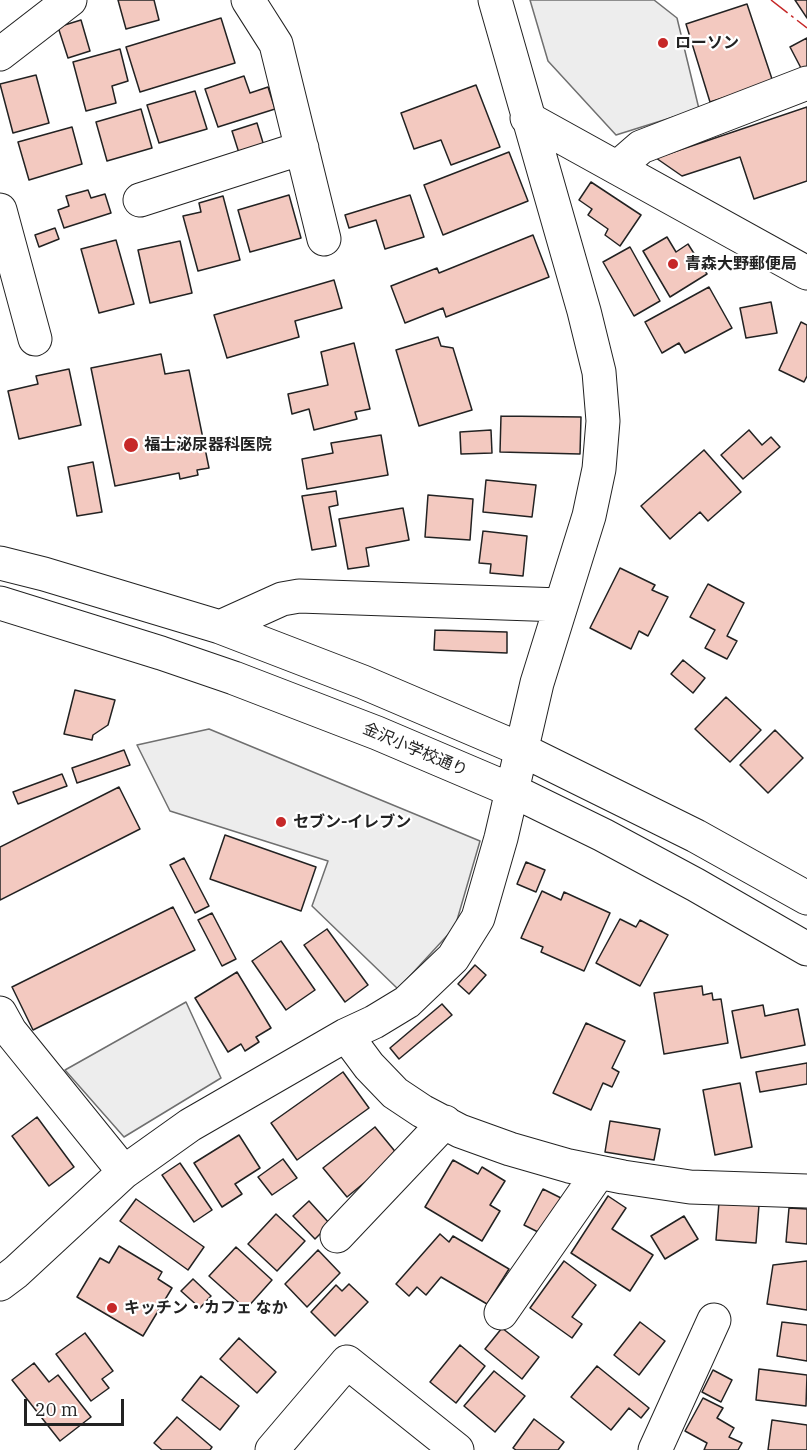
<!DOCTYPE html>
<meta charset="utf-8">
<style>
body{margin:0}
#map{position:relative;width:807px;height:1450px;overflow:hidden;background:#fff;font-family:"IBM Plex Serif",serif}
canvas{display:block}
.scale{position:absolute;left:24px;top:1399px;width:100px;height:27px;box-sizing:border-box;border:3px solid #222;border-top:0;padding-left:8px;font-size:18px;line-height:21px;white-space:nowrap;color:#222;-webkit-text-stroke:4px #fff;paint-order:stroke}
</style>
<div id="map">
<canvas width="807" height="1450"></canvas>
<div class="scale">20 m</div>
</div>
<script>
const c = document.querySelector('canvas').getContext('2d');
c.lineJoin = 'round';
function paint(path, color) { c.fillStyle = color; c.fill(path, 'evenodd'); }
const shape = rows => new Path2D(rows.map(r => 'M' + r).join(''));
function strokePath(path, color, width, dash) { c.strokeStyle = color; c.lineWidth = width; c.lineCap = dash ? 'butt' : 'round'; c.setLineDash(dash || []); c.stroke(path); }
function drawText(font, color, halo, rows, align = 'center') {
  c.font = font + ' "IBM Plex Serif","Noto Sans JP",serif'; c.lineWidth = 4.5; c.setLineDash([]); c.textBaseline = 'middle'; c.strokeStyle = halo; c.fillStyle = color; for (const [text, x, y, turn = 0] of rows) {
    c.save(); c.translate(x, y); c.rotate((+turn || 0) * Math.PI / 180); c.textAlign = isNaN(turn) ? turn : align; if (halo) c.strokeText(text, 0, 0); c.fillText(text, 0, 0); c.restore();
  }
}
const parking = shape([
 [530,0,654,0,677,18,699,109,616,135,548,61,530,0],
 [209,729,480,841,455,927,398,989,312,906,328,861,170,811,137,745,209,729],
 [186,1002,221,1078,124,1137,65,1070,186,1002]
]);
paint(parking, '#ededed');
strokePath(parking, '#6f6f6f', 1.5);
const building = shape([
 [118,0,154,0,159,20,126,29,118,0],
 [795,0,807,0,807,18,795,0],
 [747,4,773,82,710,102,686,24,747,4],
 [221,18,235,63,140,92,126,47,221,18],
 [81,20,90,51,68,58,58,27,81,20],
 [807,38,807,67,802,70,790,47,807,38],
 [120,49,128,81,112,86,116,103,86,111,73,62,120,49],
 [36,75,49,123,13,133,0,84,36,75],
 [244,76,250,93,268,87,275,109,218,127,205,89,244,76],
 [476,85,500,147,451,165,441,140,414,149,401,113,476,85],
 [195,91,207,129,159,143,147,105,195,91],
 [807,107,807,181,754,199,740,157,682,176,656,158,807,107],
 [141,109,152,148,107,161,96,122,141,109],
 [257,123,264,146,239,153,232,131,257,123],
 [72,127,82,164,29,180,18,142,72,127],
 [509,152,528,201,443,235,424,185,509,152],
 [591,182,641,215,620,246,605,235,608,229,588,215,592,209,579,200,591,182],
 [88,190,91,198,105,194,111,213,64,228,58,210,69,206,66,196,88,190],
 [289,195,301,238,250,252,238,210,289,195],
 [410,195,424,237,385,249,376,220,349,228,345,215,410,195],
 [223,196,240,260,198,271,183,216,201,212,199,203,223,196],
 [55,228,59,239,39,247,35,235,55,228],
 [533,235,549,277,446,317,443,308,405,323,391,286,437,268,439,273,533,235],
 [667,237,676,252,688,244,707,274,670,297,643,251,667,237],
 [116,240,134,304,99,313,81,249,116,240],
 [180,241,192,293,150,303,138,250,180,241],
 [630,247,660,301,634,316,603,262,630,247],
 [334,280,342,308,295,321,299,337,227,358,214,315,334,280],
 [709,287,732,328,685,353,679,343,662,353,645,322,709,287],
 [771,302,777,333,746,338,740,308,771,302],
 [801,322,807,325,807,376,804,382,779,370,801,322],
 [438,337,441,346,453,348,472,410,419,426,396,350,438,337],
 [354,343,370,409,355,412,357,419,314,430,309,409,292,414,288,394,328,385,321,352,354,343],
 [161,354,165,374,189,370,209,468,197,470,198,475,180,479,179,473,115,486,91,368,161,354],
 [69,369,81,425,19,439,8,391,38,384,36,376,69,369],
 [501,416,581,417,580,454,500,452,501,416],
 [491,430,492,453,461,454,460,432,491,430],
 [749,430,762,445,771,437,780,447,743,479,721,455,749,430],
 [381,435,388,475,307,489,302,459,333,453,331,443,381,435],
 [704,450,741,492,708,521,700,512,670,539,641,506,704,450],
 [93,462,102,512,77,516,68,467,93,462],
 [486,480,536,485,532,517,483,512,486,480],
 [336,491,338,505,329,507,336,546,312,550,302,496,336,491],
 [428,495,473,499,470,540,425,537,428,495],
 [403,508,409,540,366,548,369,566,348,569,339,519,403,508],
 [483,531,527,536,523,576,490,573,491,564,479,563,483,531],
 [620,568,655,585,652,590,668,597,648,636,639,631,631,649,590,628,620,568],
 [708,584,744,603,727,636,737,641,727,659,705,648,715,630,690,617,708,584],
 [435,630,507,632,507,653,434,650,435,630],
 [683,660,705,678,693,693,671,674,683,660],
 [75,690,115,700,108,725,93,735,92,740,64,734,75,690],
 [726,697,761,730,730,762,695,729,726,697],
 [775,730,803,758,768,793,740,765,775,730],
 [124,750,130,765,77,783,72,768,124,750],
 [62,774,67,786,18,804,13,792,62,774],
 [119,787,140,829,0,900,0,847,119,787],
 [225,835,316,867,301,911,210,879,225,835],
 [184,858,209,906,195,913,170,865,184,858],
 [526,862,545,870,536,892,517,884,526,862],
 [542,891,561,900,564,892,610,913,584,971,541,952,543,947,521,938,542,891],
 [173,907,195,950,33,1030,12,987,173,907],
 [212,913,236,959,222,966,198,920,212,913],
 [620,919,636,927,640,920,668,935,640,986,596,963,620,919],
 [327,929,368,985,345,1002,304,945,327,929],
 [281,941,315,990,286,1010,252,961,281,941],
 [475,965,486,975,469,994,458,984,475,965],
 [237,972,271,1028,256,1037,259,1042,245,1051,241,1044,228,1052,195,998,237,972],
 [702,986,703,995,712,993,713,1000,721,999,728,1043,664,1054,654,993,702,986],
 [442,1004,452,1015,399,1059,390,1048,442,1004],
 [763,1005,765,1016,798,1009,805,1045,741,1058,732,1011,763,1005],
 [586,1023,625,1041,612,1068,619,1072,612,1087,603,1083,591,1110,553,1093,586,1023],
 [807,1063,807,1084,760,1092,756,1072,807,1063],
 [343,1072,369,1108,297,1160,271,1123,343,1072],
 [740,1083,752,1147,715,1155,703,1090,740,1083],
 [37,1117,74,1167,49,1186,12,1136,37,1117],
 [610,1121,660,1129,654,1160,605,1152,610,1121],
 [375,1127,398,1155,347,1197,323,1168,375,1127],
 [239,1135,260,1168,235,1184,242,1194,222,1207,194,1163,239,1135],
 [283,1159,297,1178,272,1195,258,1177,283,1159],
 [453,1160,478,1174,482,1167,505,1181,490,1205,500,1211,482,1241,425,1207,453,1160],
 [180,1163,212,1210,194,1222,162,1175,180,1163],
 [543,1189,561,1198,542,1234,524,1225,543,1189],
 [608,1196,626,1208,612,1229,653,1255,630,1291,571,1253,608,1196],
 [136,1199,204,1247,188,1270,120,1221,136,1199],
 [309,1201,330,1224,315,1239,293,1216,309,1201],
 [719,1202,759,1205,756,1243,716,1240,719,1202],
 [789,1208,807,1209,807,1244,786,1242,789,1208],
 [276,1214,305,1241,277,1271,248,1244,276,1214],
 [684,1216,698,1239,665,1259,651,1236,684,1216],
 [440,1234,449,1242,453,1236,509,1269,487,1304,441,1277,426,1295,417,1287,409,1296,396,1284,440,1234],
 [119,1246,162,1272,158,1279,172,1288,143,1336,77,1297,100,1258,109,1263,119,1246],
 [236,1247,272,1280,246,1309,209,1276,236,1247],
 [318,1250,340,1273,307,1307,285,1284,318,1250],
 [564,1261,596,1285,572,1317,582,1324,572,1338,530,1308,564,1261],
 [807,1261,807,1310,767,1304,773,1265,807,1261],
 [193,1279,211,1296,200,1308,181,1291,193,1279],
 [349,1284,368,1302,335,1336,311,1312,336,1285,342,1291,349,1284],
 [640,1322,665,1341,639,1375,614,1355,640,1322],
 [782,1322,807,1325,807,1361,777,1356,782,1322],
 [502,1328,539,1357,522,1379,485,1349,502,1328],
 [85,1333,113,1371,102,1379,109,1388,91,1401,56,1354,85,1333],
 [239,1338,276,1372,257,1393,220,1359,239,1338],
 [460,1345,485,1366,456,1403,430,1382,460,1345],
 [34,1363,49,1382,58,1375,91,1417,60,1441,12,1380,34,1363],
 [597,1366,649,1408,641,1418,629,1408,611,1430,571,1397,597,1366],
 [759,1369,807,1375,806,1406,756,1400,759,1369],
 [713,1370,732,1380,721,1402,702,1392,713,1370],
 [494,1371,525,1396,495,1432,464,1406,494,1371],
 [201,1376,239,1406,220,1430,182,1400,201,1376],
 [703,1398,723,1408,717,1418,734,1428,729,1437,742,1443,738,1450,704,1450,707,1443,685,1431,703,1398],
 [177,1417,212,1447,210,1450,162,1450,154,1443,177,1417],
 [534,1419,564,1442,558,1450,516,1450,513,1448,534,1419],
 [772,1420,807,1425,807,1450,768,1450,772,1420]
]);
paint(building, '#f3c9c0');
strokePath(building, '#222', 1.5);
const minor = shape([
 [248,0,276,44,324,239],
 [0,54,70,0],
 [527,118,807,273],
 [618,167,641,147,807,83],
 [140,200,302,148],
 [0,210,35,339],
 [0,563,44,574,220,627,363,682,520,749,696,836,807,898],
 [0,603,161,653,234,678,377,733,511,790,603,835,696,885,807,949],
 [220,627,282,599,299,596,561,605],
 [0,1013,10,1031,124,1172],
 [346,1035,369,1066,395,1093,422,1111,460,1131,510,1149,569,1166,623,1177,690,1187,807,1191],
 [337,1236,445,1122],
 [0,1284,16,1272,124,1172,190,1125,346,1035,374,1022,407,1002,453,958,478,918,501,838,537,683,589,516,599,469,603,421,599,372,584,311,495,0],
 [501,1313,599,1172],
 [272,1450,347,1362,457,1450],
 [655,1450,714,1320]
]);
strokePath(minor, '#222', 35);
strokePath(minor, '#fff', 33);
strokePath(shape([
 [771,0,807,28]
]), '#c62828', 1.5, [21, 4.5, 3, 4.5]);
for (const [x, y, r, color] of [
 [663,43,6,"#c62828"],
 [673,264,6,"#c62828"],
 [131,445,8,"#c62828"],
 [281,822,6,"#c62828"],
 [112,1308,6,"#c62828"]
]) { const dot = new Path2D(); dot.arc(x, y, r, 0, 2 * Math.PI); c.fillStyle = color; c.fill(dot); strokePath(dot, '#fff', 2); }
drawText('bold 16px', '#222', '#fff', [
 ["ローソン",675,43],
 ["青森大野郵便局",685,264],
 ["福士泌尿器科医院",144,445],
 ["セブン-イレブン",293,822],
 ["キッチン・カフェ なか",124,1308]
], 'left');
drawText('16px', '#222', '#fff', [
 ["金沢小学校通り",415,750,23]
]);
</script>
